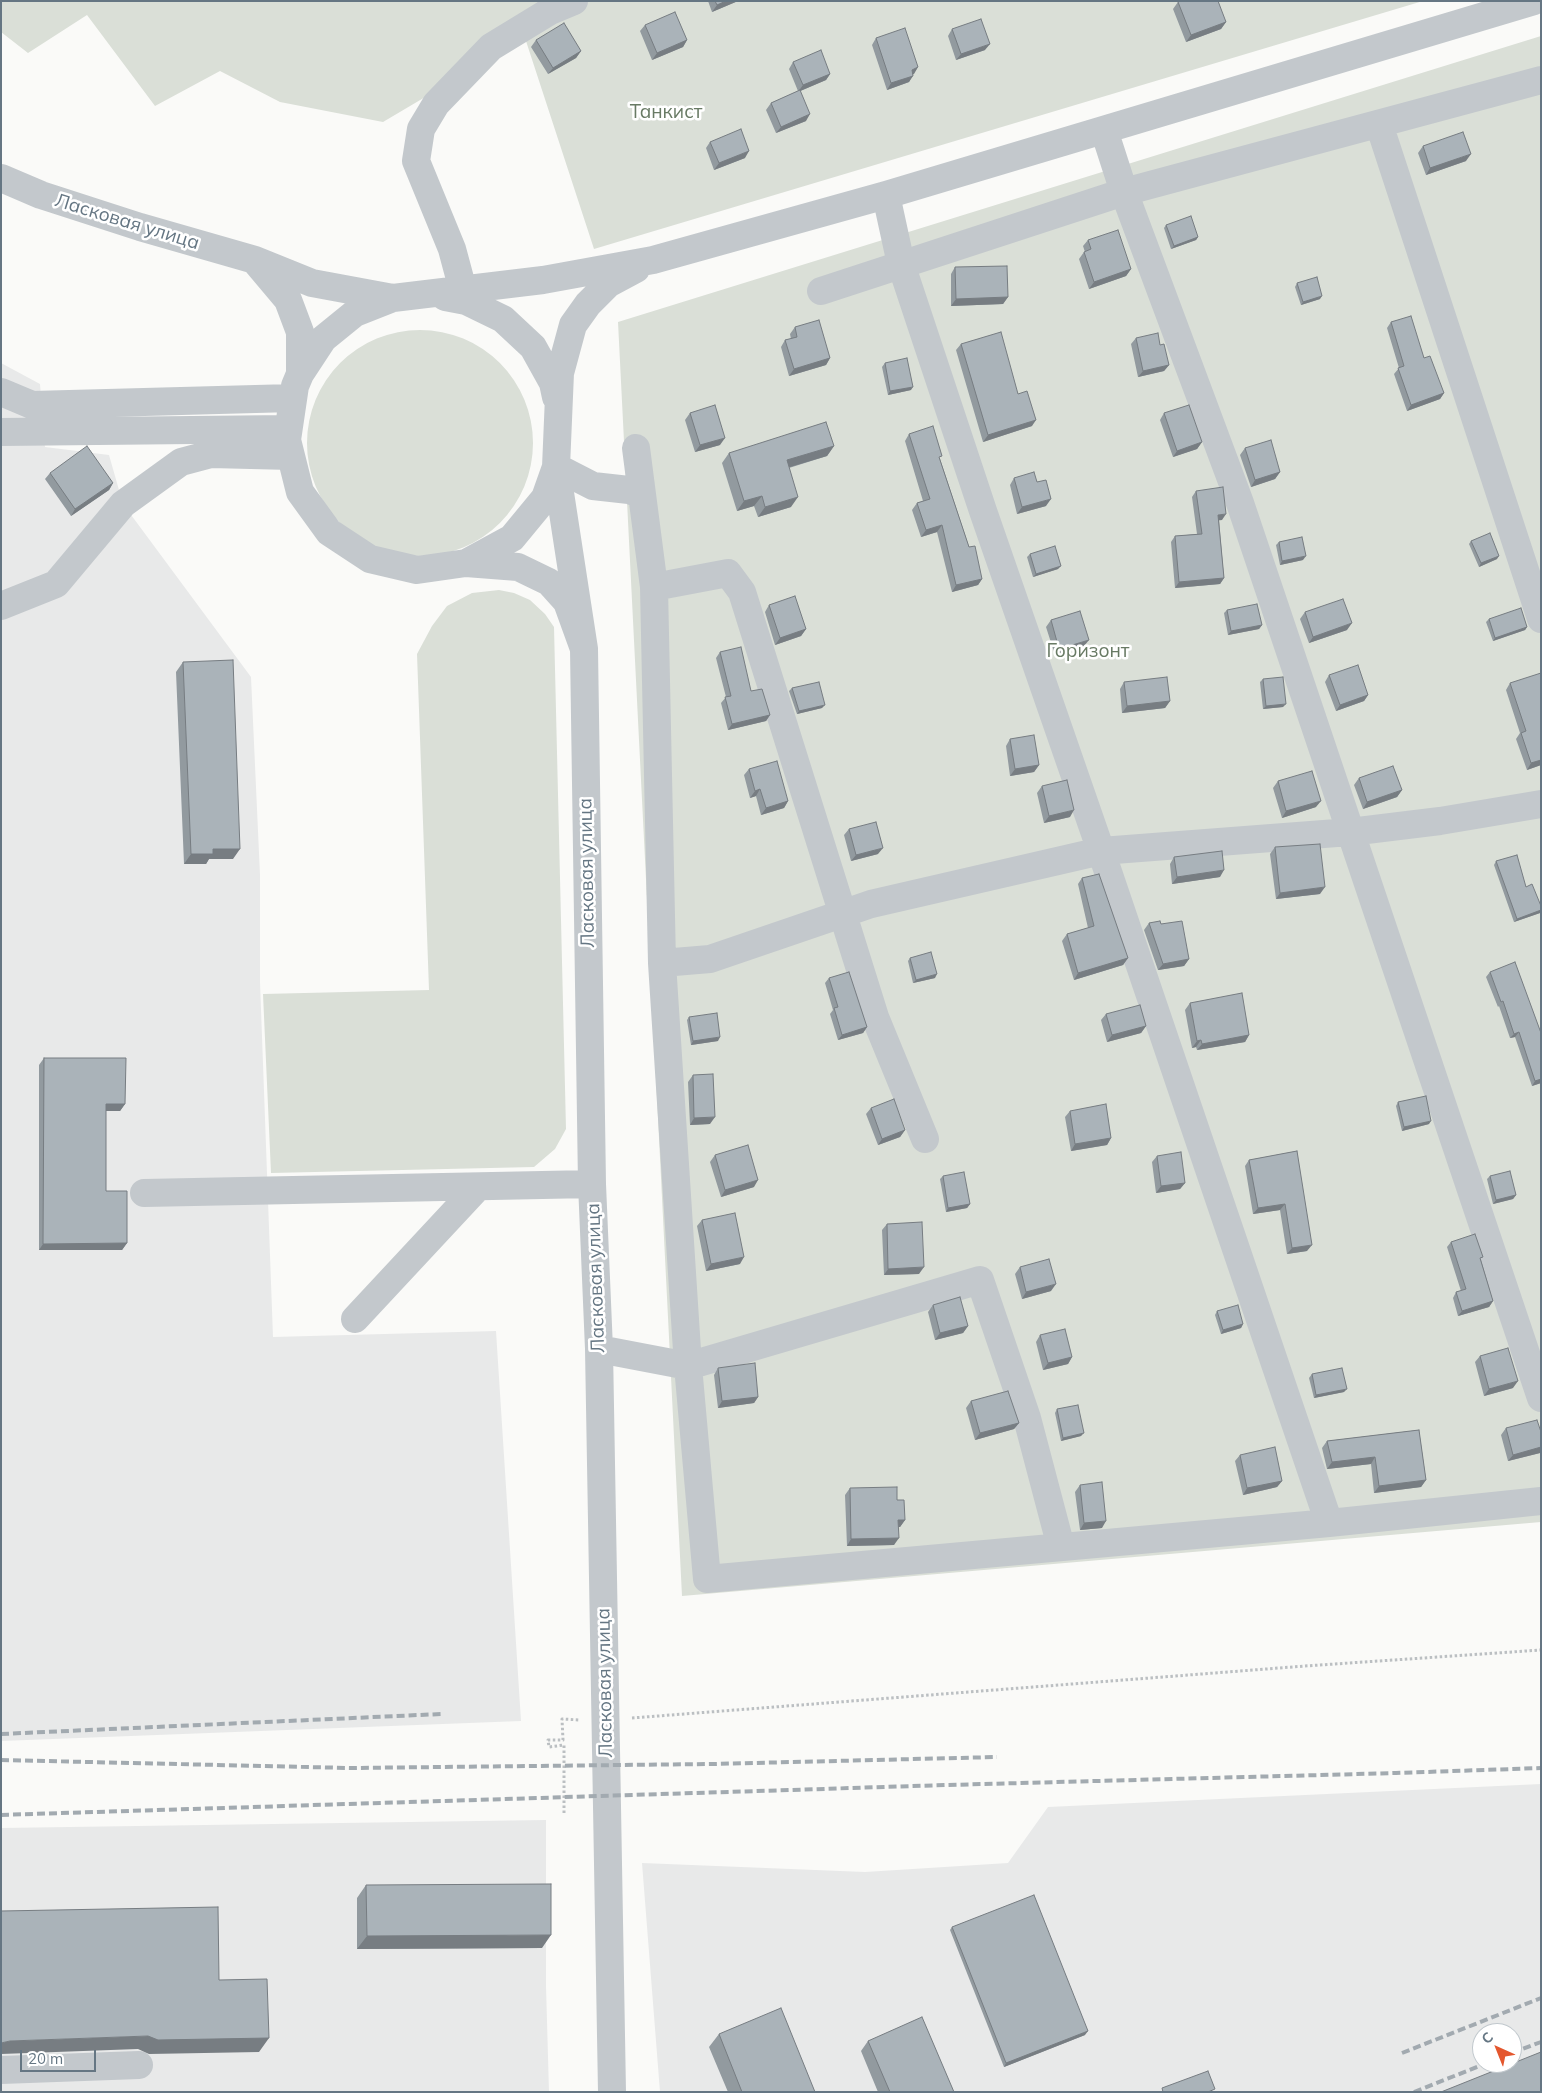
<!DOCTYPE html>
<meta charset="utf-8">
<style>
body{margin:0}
#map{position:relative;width:1542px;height:2093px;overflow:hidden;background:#fafaf8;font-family:Mulish,sans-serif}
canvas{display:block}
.frame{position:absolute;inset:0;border:2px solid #657683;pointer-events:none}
.north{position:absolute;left:1472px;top:2023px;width:50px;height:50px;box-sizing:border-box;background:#fff;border:1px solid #c1c8cd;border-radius:50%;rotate:316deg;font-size:14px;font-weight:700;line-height:20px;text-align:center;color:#657683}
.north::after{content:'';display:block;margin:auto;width:18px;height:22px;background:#e4572e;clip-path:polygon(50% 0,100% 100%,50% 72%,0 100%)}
.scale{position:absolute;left:20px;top:2050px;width:76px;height:22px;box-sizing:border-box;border:2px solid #657683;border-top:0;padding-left:6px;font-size:15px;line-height:18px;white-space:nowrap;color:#657683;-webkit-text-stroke:4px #fff;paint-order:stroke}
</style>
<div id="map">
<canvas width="1542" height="2093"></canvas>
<div class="frame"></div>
<div class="north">С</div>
<div class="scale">20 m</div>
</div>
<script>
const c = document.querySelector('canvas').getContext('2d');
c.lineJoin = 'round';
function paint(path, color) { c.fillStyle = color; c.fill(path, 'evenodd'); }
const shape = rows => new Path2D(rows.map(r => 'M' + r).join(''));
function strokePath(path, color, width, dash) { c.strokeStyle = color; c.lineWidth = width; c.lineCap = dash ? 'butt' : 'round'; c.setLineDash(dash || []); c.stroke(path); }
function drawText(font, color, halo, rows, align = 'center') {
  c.font = font + ' Mulish,sans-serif'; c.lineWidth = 5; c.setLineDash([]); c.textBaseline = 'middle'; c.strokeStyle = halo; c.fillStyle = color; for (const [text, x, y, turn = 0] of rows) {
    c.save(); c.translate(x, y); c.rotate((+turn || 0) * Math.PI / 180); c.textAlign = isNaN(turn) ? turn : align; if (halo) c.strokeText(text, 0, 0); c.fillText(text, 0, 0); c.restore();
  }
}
paint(shape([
 [1,363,40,384,45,447,109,455,123,504,251,677,260,875,260,982,273,1337,496,1331,521,1721,1,1741],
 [1541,1784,1541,2092,660,2092,642,1863,865,1872,1008,1863,1048,1807],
 [1482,2033,1512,2033,1512,2063,1482,2063],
 [546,1820,546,1986,549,2092,1,2092,1,1828]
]), '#e8e9e9');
paint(shape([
 [1,1,1423,1,594,249,525,38,383,122,280,102,220,71,155,106,87,15,28,53,1,32],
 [1541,36,1541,1522,682,1596,618,322],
 '307 443a113 113 0 1 1 226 0a113 113 0 1 1-226 0Z',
 [499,590,514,593,530,600,545,614,554,627,566,1129,555,1149,534,1167,271,1173,263,994,429,990,417,654,432,626,447,606,472,593]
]), '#dadfd7');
strokePath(shape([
 [632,1718,1305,1666,1541,1650],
 [564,1813,564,1745,549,1747,548,1740,563,1740,562,1719,580,1720]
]), '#bbbfc2', 3, [2.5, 2.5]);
strokePath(shape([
 [1379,124,1541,619],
 [1104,130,1124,192,1240,503,1541,1398],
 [1,178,41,195,140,227,255,260,312,283,393,298],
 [886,195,901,264,983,511,1101,851,1329,1523],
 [256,262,288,300,300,332,300,374],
 [463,290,452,249,416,161,421,129,436,104,491,47,550,11,574,1],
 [821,291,1124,192,1541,80],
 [445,297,466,301,503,319,533,347,553,383,556,397],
 [1,392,32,405,293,398],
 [1,432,288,429],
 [636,448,654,587,662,963,688,1366,707,1579,1329,1523,1541,1501],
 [556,467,584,649,592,1184,599,1349,612,2092],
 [556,467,593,486,629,490,642,495],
 [466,563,512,538,545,498,556,467,560,373,573,325,588,304,608,284,636,269],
 [654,587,728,573,742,592,875,1017,925,1139],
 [1,606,56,584,123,504,181,462,211,454,291,456],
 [584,649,567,602,549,582,518,567,466,563,417,570,370,559,329,532,300,492,287,440,295,386,300,374,323,339,355,313,393,298,543,280,653,260,886,195,1534,1],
 [662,963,710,959,871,904,1101,851,1350,832,1440,821,1541,804],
 [144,1193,592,1184],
 [355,1319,478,1187],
 [599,1349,688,1366,980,1280,1027,1418,1061,1547],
 [1,2070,139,2065]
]), '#c3c8cc', 28);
strokePath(shape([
 [1,1734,441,1714],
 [1,1760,350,1768,712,1764,997,1757],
 [1,1815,947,1785,1396,1773,1541,1768],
 [1402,2053,1541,1998],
 [1512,2053,1541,2042],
 [1414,2092,1487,2063]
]), '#a2aab0', 4, [8, 4]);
paint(shape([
 [708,1,738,1,712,12],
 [1178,2,1226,22,1221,29,1186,42,1173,9],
 [645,25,687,40,683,47,652,60,640,31],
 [952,29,985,50,956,60,948,36],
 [876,38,918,67,913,74,909,82,887,90,872,45],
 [536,40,581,51,576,58,548,74,531,47],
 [793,62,830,74,826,80,800,91,806,121,776,133,766,110,771,103,798,91,789,69],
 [710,142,745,158,714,170,706,148],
 [1423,146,1466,161,1426,175,1418,153],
 [1166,225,1198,237,1196,240,1171,249,1164,228],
 [1088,240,1131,269,1126,276,1089,289,1079,259,1084,252,1085,252,1083,246],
 [955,267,1008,297,1003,304,951,306,951,274],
 [1297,283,1320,299,1301,305,1295,287],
 [1391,322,1424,358,1444,393,1440,399,1407,411,1394,374,1399,368,1387,328],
 [795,327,830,358,826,365,789,376,781,347,785,340,791,339,790,334],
 [1136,338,1160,345,1169,365,1164,371,1138,377,1131,344],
 [961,344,1032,426,983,442,956,350],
 [885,363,911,390,888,395,882,367],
 [690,413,720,445,695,452,685,420],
 [1164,413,1202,442,1197,449,1173,457,1160,420],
 [909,434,940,459,969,547,982,579,978,585,952,592,937,532,921,537,912,510,917,503,923,501,905,441],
 [834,446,827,456,789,468,791,507,758,517,754,506,737,511,722,463,729,453],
 [1245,448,1280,472,1275,479,1251,487,1240,455],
 [50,473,113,483,109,490,71,516,45,479],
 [1014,478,1046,506,1017,514,1010,485],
 [1196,491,1222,520,1219,520,1224,578,1220,584,1175,588,1171,542,1175,536,1197,534,1192,497],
 [1471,541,1497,559,1479,567,1469,544],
 [1279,542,1303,560,1280,565,1276,545],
 [1030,554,1058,569,1033,577,1027,557],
 [769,605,806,629,801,636,775,645,765,612],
 [1227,610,1262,625,1259,629,1228,635,1224,613],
 [1305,612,1347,630,1309,643,1300,619],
 [1489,619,1527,627,1525,630,1493,641,1486,622],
 [1051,620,1084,646,1055,655,1046,627],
 [720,652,770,715,766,721,728,730,721,703,726,697,716,658],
 [183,662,233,859,209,859,206,864,184,864,176,672],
 [1329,675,1368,695,1364,701,1336,711,1325,682],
 [1263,679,1283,707,1263,709,1260,682],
 [1124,682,1170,701,1165,708,1122,713,1120,689],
 [1510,683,1541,765,1527,770,1516,739,1520,733,1506,690],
 [792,688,822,708,797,714,789,691],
 [1010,739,1039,765,1034,772,1010,776,1006,746],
 [749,769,788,801,784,808,761,815,756,796,750,798,744,775],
 [1359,778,1402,790,1397,797,1363,809,1354,785],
 [1278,781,1316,807,1282,818,1273,788],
 [1042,786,1070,817,1044,823,1037,793],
 [849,829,878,854,851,861,844,835],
 [1275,847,1320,894,1276,899,1270,854],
 [1174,857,1220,877,1172,884,1170,864],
 [1496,861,1526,887,1540,913,1514,922,1494,865],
 [1082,878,1128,958,1123,965,1074,980,1062,941,1067,934,1088,928,1078,884],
 [1149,923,1161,924,1189,959,1184,966,1158,970,1144,930],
 [910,958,935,978,913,983,908,961],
 [1490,972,1541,1033,1541,1083,1532,1086,1515,1037,1510,1038,1499,1006,1498,1007,1486,977],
 [829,978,867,1027,863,1033,838,1040,830,1014,833,1010,825,983],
 [1190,1003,1249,1035,1245,1042,1197,1050,1196,1047,1192,1048,1185,1010],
 [1106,1014,1146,1026,1141,1033,1107,1042,1101,1020],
 [689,1017,718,1041,691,1045,687,1020],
 [44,1058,125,1104,120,1111,106,1111,106,1191,127,1243,122,1250,39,1250,39,1065],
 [693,1075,710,1124,690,1125,688,1082],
 [1398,1102,1429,1124,1402,1131,1396,1106],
 [871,1108,905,1130,900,1137,878,1145,866,1114],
 [1070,1111,1111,1138,1107,1145,1071,1151,1065,1117],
 [1297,1151,1307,1251,1287,1254,1280,1210,1253,1214,1245,1166,1249,1160],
 [715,1155,754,1187,721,1197,710,1162],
 [1157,1156,1185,1183,1180,1189,1156,1193,1152,1162],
 [943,1176,970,1204,967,1208,946,1212,940,1179],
 [1490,1176,1516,1195,1513,1199,1493,1204,1487,1179],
 [702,1220,740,1264,706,1271,697,1226],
 [887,1224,919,1274,884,1275,882,1230],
 [1451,1242,1481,1260,1493,1301,1489,1307,1458,1316,1453,1298,1456,1292,1461,1291,1447,1247],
 [1020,1267,1051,1291,1022,1299,1015,1274],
 [933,1305,968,1326,963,1333,935,1340,928,1312],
 [1217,1311,1243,1324,1241,1328,1221,1334,1215,1315],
 [1040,1335,1072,1357,1068,1364,1043,1370,1036,1342],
 [1480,1356,1513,1388,1484,1396,1475,1362],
 [718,1368,758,1397,754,1403,718,1408,714,1375],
 [1312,1374,1344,1392,1314,1398,1309,1378],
 [971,1401,1019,1423,1014,1429,975,1440,966,1408],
 [1057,1409,1081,1436,1061,1441,1055,1413],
 [1506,1428,1541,1432,1541,1451,1540,1453,1508,1461,1501,1435],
 [1419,1430,1426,1480,1421,1487,1374,1493,1371,1464,1327,1469,1322,1448,1327,1441],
 [1240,1455,1282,1481,1277,1487,1243,1495,1235,1461],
 [1080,1485,1102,1528,1080,1530,1075,1492],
 [850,1488,897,1500,905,1520,900,1527,898,1527,894,1545,847,1546,845,1495],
 [366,1885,542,1948,357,1949,357,1898],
 [952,1927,1085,2035,1004,2067,950,1930],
 [719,2034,815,2092,728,2092,709,2047],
 [868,2041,954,2092,878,2092,861,2051]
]), '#929a9f');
paint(shape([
 [726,1,738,1,712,12,717,5],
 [1226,22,1221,29,1186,42,1191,35],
 [687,40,683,47,652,60,657,53],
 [990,44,985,50,956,60,961,54],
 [581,51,576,58,548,74,553,68],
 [918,67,914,74,907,76,912,70],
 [830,74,826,80,798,92,803,85],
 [913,76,909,82,887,90,891,83],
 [810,114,806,121,776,133,781,127],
 [749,151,745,158,714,170,719,163],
 [1471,154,1466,161,1426,175,1430,168],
 [1198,237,1196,240,1171,249,1174,246],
 [1131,269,1126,276,1089,289,1094,282],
 [1322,296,1320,299,1301,305,1303,302],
 [1008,297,1003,304,951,306,956,299],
 [830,358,826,365,789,376,794,369],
 [1169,365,1164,371,1138,377,1143,371],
 [913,387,911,390,888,395,890,391],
 [1444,393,1440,399,1407,411,1411,405],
 [1036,420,1032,426,983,442,988,435],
 [725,438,720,445,695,452,700,445],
 [1202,442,1197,449,1173,457,1177,451],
 [834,446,827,456,780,470,787,460],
 [1280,472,1275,479,1251,487,1255,480],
 [113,483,109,490,71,516,75,509],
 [762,496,754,506,737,511,744,501],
 [798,497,791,507,758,517,765,507],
 [1051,499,1046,506,1017,514,1022,507],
 [1226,514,1222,520,1214,521,1218,515],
 [942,525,937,532,921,537,926,530],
 [1306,556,1303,560,1280,565,1282,561],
 [1499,556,1497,559,1479,567,1481,563],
 [1061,566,1058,569,1033,577,1036,574],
 [1224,578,1220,584,1175,588,1179,582],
 [982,579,978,585,952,592,956,585],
 [1352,623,1347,630,1309,643,1313,637],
 [1262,625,1259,629,1228,635,1231,631],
 [1527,627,1525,630,1493,641,1495,638],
 [806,629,801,636,775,645,780,638],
 [1089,640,1084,646,1055,655,1059,649],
 [1368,695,1364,701,1336,711,1340,705],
 [1170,701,1165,708,1122,713,1127,706],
 [1286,704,1283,707,1263,709,1266,706],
 [825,705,822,708,797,714,799,711],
 [770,715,766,721,728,730,732,724],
 [1541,760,1541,765,1527,770,1531,763],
 [1039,765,1034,772,1010,776,1015,769],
 [760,789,756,796,750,798,755,791],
 [1402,790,1397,797,1363,809,1367,802],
 [788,801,784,808,761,815,766,808],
 [1321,801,1316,807,1282,818,1286,811],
 [1074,810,1070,817,1044,823,1049,816],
 [883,848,878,854,851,861,856,855],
 [213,849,240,849,233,859,209,859,206,864,184,864,191,854],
 [1224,870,1220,877,1172,884,1177,877],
 [1325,887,1320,894,1276,899,1280,893],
 [1541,910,1540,913,1514,922,1517,919],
 [1128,958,1123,965,1074,980,1078,973],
 [1189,959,1184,966,1158,970,1163,964],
 [937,974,935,978,913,983,916,980],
 [1146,1026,1141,1033,1107,1042,1112,1035],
 [867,1027,863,1033,838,1040,842,1035],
 [1519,1032,1515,1037,1510,1038,1514,1034],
 [1249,1035,1245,1042,1197,1050,1202,1044],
 [720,1037,718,1041,691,1045,693,1041],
 [1201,1040,1196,1047,1192,1048,1197,1041],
 [1541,1079,1541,1083,1532,1086,1535,1081],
 [106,1104,125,1104,120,1111,101,1111],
 [715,1117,710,1124,690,1125,694,1118],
 [1431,1121,1429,1124,1402,1131,1404,1127],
 [905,1130,900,1137,878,1145,882,1139],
 [1111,1138,1107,1145,1071,1151,1075,1144],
 [758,1180,754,1187,721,1197,725,1190],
 [1185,1183,1180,1189,1156,1193,1161,1186],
 [1516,1195,1513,1199,1493,1204,1496,1200],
 [970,1204,967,1208,946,1212,948,1208],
 [1285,1204,1280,1210,1253,1214,1258,1208],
 [127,1243,122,1250,39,1250,43,1244],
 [1312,1245,1307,1251,1287,1254,1292,1248],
 [744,1257,740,1264,706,1271,711,1264],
 [924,1267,919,1274,884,1275,888,1269],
 [1056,1284,1051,1291,1022,1299,1026,1292],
 [1493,1301,1489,1307,1458,1316,1462,1311],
 [1243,1324,1241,1328,1221,1334,1223,1330],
 [968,1326,963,1333,935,1340,940,1333],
 [1072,1357,1068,1364,1043,1370,1048,1363],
 [1518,1381,1513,1388,1484,1396,1489,1389],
 [1347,1389,1344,1392,1314,1398,1316,1395],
 [758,1397,754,1403,718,1408,722,1401],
 [1019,1423,1014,1429,975,1440,980,1433],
 [1084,1433,1081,1436,1061,1441,1063,1438],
 [1541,1447,1541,1451,1540,1453,1508,1461,1513,1455],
 [1375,1457,1371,1464,1327,1469,1332,1462],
 [1426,1480,1421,1487,1374,1493,1379,1486],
 [1282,1481,1277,1487,1243,1495,1247,1488],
 [898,1520,905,1520,900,1527,893,1527],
 [1106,1521,1102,1528,1080,1530,1084,1523],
 [899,1538,894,1545,847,1546,851,1539],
 [551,1935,542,1948,357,1949,367,1936],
 [1088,2031,1085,2035,1004,2067,1006,2063],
 [148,2036,269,2038,259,2052,149,2054,138,2049,1,2054,1,2043,10,2041]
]), '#777d82');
const building = shape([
 [715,1,726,1,717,5,715,1],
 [1180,1,1218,1,1226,22,1191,35,1178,2,1180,1],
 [675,12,687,40,657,53,645,25,675,12],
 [981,19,990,44,961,54,952,29,981,19],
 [564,23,581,51,553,68,536,40,564,23],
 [905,28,918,67,912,70,913,76,891,83,876,38,905,28],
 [821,50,830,74,803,85,793,62,821,50],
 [800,90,810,114,781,127,771,103,800,90],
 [741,129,749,151,719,163,710,142,741,129],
 [1463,132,1471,154,1430,168,1423,146,1463,132],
 [1191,216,1198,237,1174,246,1166,225,1191,216],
 [1118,230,1131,269,1094,282,1084,252,1091,249,1088,240,1118,230],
 [1007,266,1008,297,956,299,955,267,1007,266],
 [1317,277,1322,296,1303,302,1297,283,1317,277],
 [1411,316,1424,358,1430,356,1444,393,1411,405,1398,368,1404,366,1391,322,1411,316],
 [819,320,830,358,794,369,785,340,797,337,795,327,819,320],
 [1001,332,1018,394,1027,391,1036,420,988,435,961,344,1001,332],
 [1158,333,1160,345,1164,344,1169,365,1143,371,1136,338,1158,333],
 [907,358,913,387,890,391,885,363,907,358],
 [715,405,725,438,700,445,690,413,715,405],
 [1189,405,1202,442,1177,451,1164,413,1189,405],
 [826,422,834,446,787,460,798,497,765,507,762,496,744,501,729,453,826,422],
 [933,426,942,456,939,457,969,547,975,546,982,579,956,585,942,525,926,530,917,503,930,499,909,434,933,426],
 [1271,440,1280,472,1255,480,1245,448,1271,440],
 [87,446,113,483,75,509,50,473,87,446],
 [1034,472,1037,482,1046,480,1051,499,1022,507,1014,478,1034,472],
 [1223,487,1226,514,1218,515,1224,578,1179,582,1175,536,1202,534,1196,491,1223,487],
 [1490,533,1499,556,1481,563,1471,541,1490,533],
 [1302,537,1306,556,1282,561,1279,542,1302,537],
 [1055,546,1061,566,1036,574,1030,554,1055,546],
 [795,596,806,629,780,638,769,605,795,596],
 [1343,599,1352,623,1313,637,1305,612,1343,599],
 [1257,604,1262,625,1231,631,1227,610,1257,604],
 [1521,608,1527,627,1495,638,1489,619,1521,608],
 [1080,611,1089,640,1059,649,1051,620,1080,611],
 [741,647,751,691,762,689,770,715,732,724,725,697,731,696,720,652,741,647],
 [233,660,240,849,213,849,213,854,191,854,183,662,233,660],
 [1358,665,1368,695,1340,705,1329,675,1358,665],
 [1541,673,1541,760,1531,763,1521,733,1526,731,1510,683,1541,673],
 [1167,677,1170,701,1127,706,1124,682,1167,677],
 [1283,677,1286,704,1266,706,1263,679,1283,677],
 [819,682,825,705,799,711,792,688,819,682],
 [1034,735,1039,765,1015,769,1010,739,1034,735],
 [777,761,788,801,766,808,760,789,755,791,749,769,777,761],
 [1393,766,1402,790,1367,802,1359,778,1393,766],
 [1312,771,1321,801,1286,811,1278,781,1312,771],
 [1067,780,1074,810,1049,816,1042,786,1067,780],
 [876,822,883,848,856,855,849,829,876,822],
 [1320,844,1325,887,1280,893,1275,847,1320,844],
 [1222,851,1224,870,1177,877,1174,857,1222,851],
 [1517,855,1526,887,1532,884,1541,906,1541,910,1517,919,1496,861,1517,855],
 [1099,874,1128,958,1078,973,1067,934,1094,926,1082,878,1099,874],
 [1160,921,1161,924,1182,921,1189,959,1163,964,1149,923,1160,921],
 [931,952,937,974,916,980,910,958,931,952],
 [1515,962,1541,1033,1541,1079,1535,1081,1519,1032,1514,1034,1503,1001,1501,1002,1490,972,1515,962],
 [849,972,867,1027,842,1035,834,1008,838,1007,829,978,849,972],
 [1242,993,1249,1035,1202,1044,1201,1040,1197,1041,1190,1003,1242,993],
 [1140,1005,1146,1026,1112,1035,1106,1014,1140,1005],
 [717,1013,720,1037,693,1041,689,1017,717,1013],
 [44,1058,126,1058,125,1104,106,1104,106,1191,127,1191,127,1243,43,1244,44,1058],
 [713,1074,715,1117,694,1118,693,1075,713,1074],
 [1426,1096,1431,1121,1404,1127,1398,1102,1426,1096],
 [894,1099,905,1130,882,1139,871,1108,894,1099],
 [1106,1104,1111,1138,1075,1144,1070,1111,1106,1104],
 [748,1145,758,1180,725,1190,715,1155,748,1145],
 [1297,1151,1312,1245,1292,1248,1285,1204,1258,1208,1249,1160,1297,1151],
 [1181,1152,1185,1183,1161,1186,1157,1156,1181,1152],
 [1510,1171,1516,1195,1496,1200,1490,1176,1510,1171],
 [964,1172,970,1204,948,1208,943,1176,964,1172],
 [735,1213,744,1257,711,1264,702,1220,735,1213],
 [922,1222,924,1267,888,1269,887,1224,922,1222],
 [1475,1234,1483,1257,1480,1258,1493,1301,1462,1311,1456,1292,1466,1289,1451,1242,1475,1234],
 [1049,1259,1056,1284,1026,1292,1020,1267,1049,1259],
 [960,1297,968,1326,940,1333,933,1305,960,1297],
 [1238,1305,1243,1324,1223,1330,1217,1311,1238,1305],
 [1065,1329,1072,1357,1048,1363,1040,1335,1065,1329],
 [1508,1348,1518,1381,1489,1389,1480,1356,1508,1348],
 [755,1363,758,1397,722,1401,718,1368,755,1363],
 [1342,1368,1347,1389,1316,1395,1312,1374,1342,1368],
 [1008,1391,1019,1423,980,1433,971,1401,1008,1391],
 [1078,1405,1084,1433,1063,1438,1057,1409,1078,1405],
 [1537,1420,1541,1432,1541,1447,1513,1455,1506,1428,1537,1420],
 [1419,1430,1426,1480,1379,1486,1375,1457,1332,1462,1327,1441,1419,1430],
 [1275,1447,1282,1481,1247,1488,1240,1455,1275,1447],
 [1102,1482,1106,1521,1084,1523,1080,1485,1102,1482],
 [897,1487,897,1500,904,1500,905,1520,898,1520,899,1538,851,1539,850,1488,897,1487],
 [551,1884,551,1935,367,1936,366,1885,551,1884],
 [1034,1895,1088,2031,1006,2063,952,1927,1034,1895],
 [218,1907,219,1980,267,1979,269,2038,158,2040,148,2036,10,2041,1,2043,1,1911,218,1907],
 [781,2008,815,2092,742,2092,719,2034,781,2008],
 [922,2017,954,2092,890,2092,868,2041,922,2017],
 [1541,2052,1541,2092,1441,2092,1541,2052],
 [1208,2071,1215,2089,1208,2092,1163,2092,1162,2088,1208,2071]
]);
paint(building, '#aab3b9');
strokePath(building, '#777d82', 1);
drawText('19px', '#687a64', '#fff', [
 ["Танкист",666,112],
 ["Горизонт",1088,651]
]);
drawText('19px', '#657683', '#fff', [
 ["Ласковая улица",127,222,17],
 ["Ласковая улица",587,873,-91],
 ["Ласковая улица",596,1278,-92],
 ["Ласковая улица",605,1683,-91]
]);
</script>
